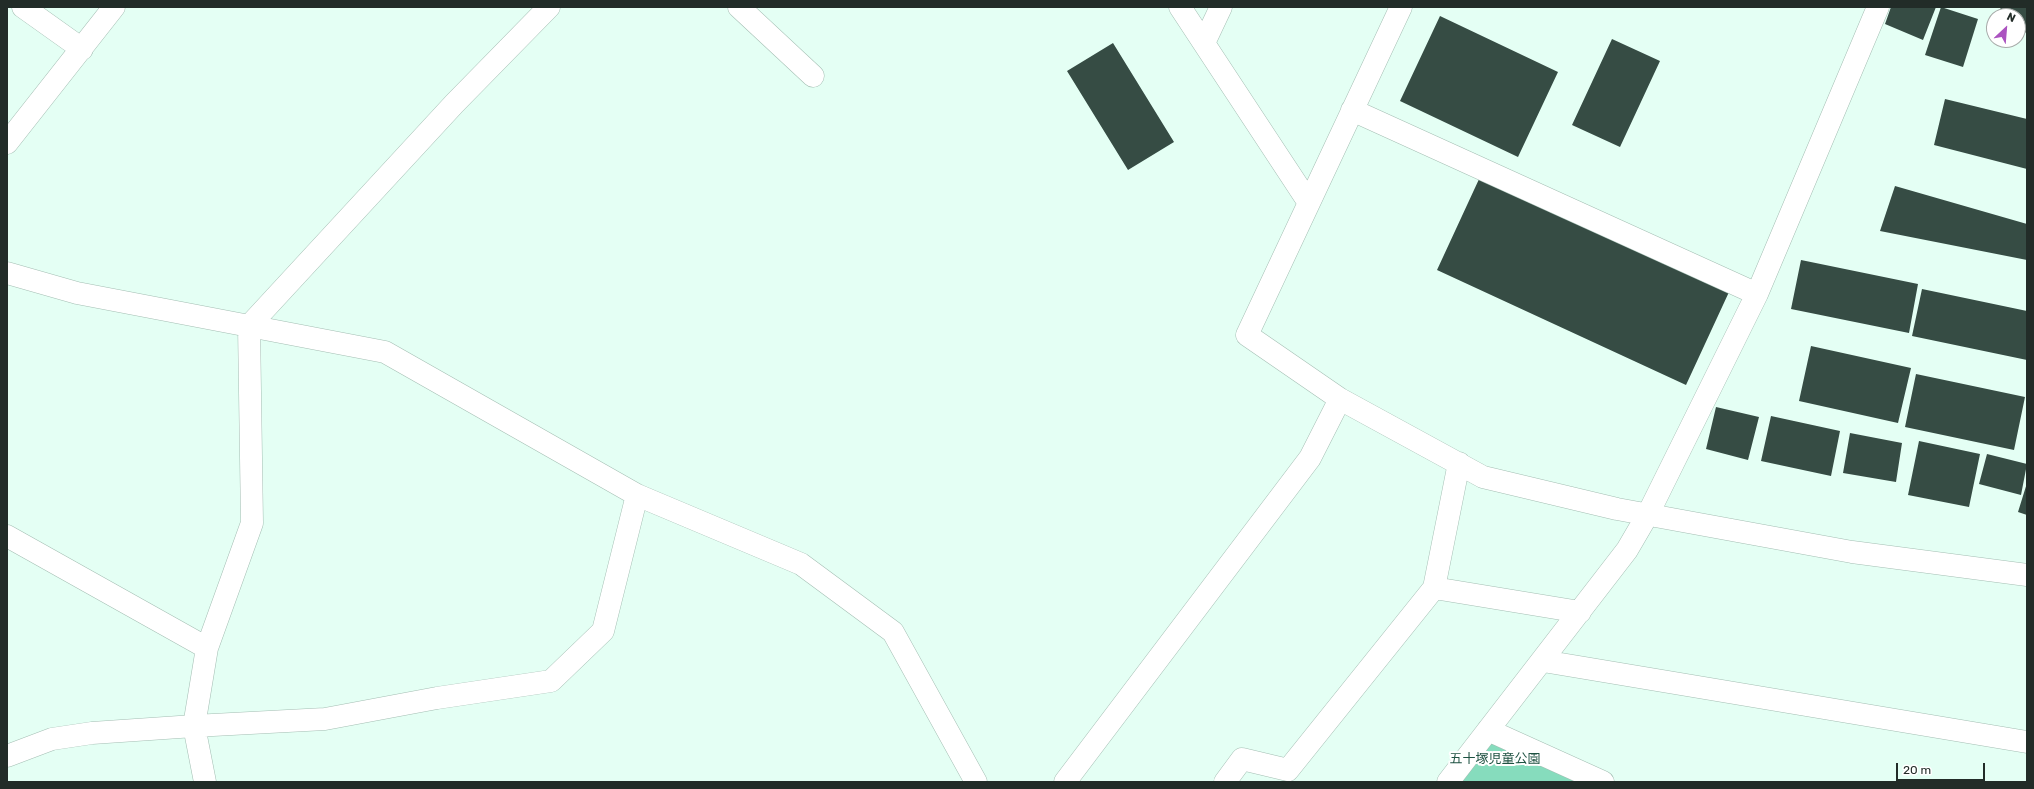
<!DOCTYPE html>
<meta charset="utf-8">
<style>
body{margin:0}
#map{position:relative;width:2034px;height:789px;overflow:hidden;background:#e4fff4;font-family:Rubik,sans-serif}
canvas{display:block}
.frame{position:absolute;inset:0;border:8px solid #222c28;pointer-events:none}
.north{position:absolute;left:1986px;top:8px;width:40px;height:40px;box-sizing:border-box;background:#fff;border:1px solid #a7aba9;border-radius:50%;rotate:26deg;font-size:11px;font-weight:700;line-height:16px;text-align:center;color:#222c28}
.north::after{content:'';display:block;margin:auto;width:14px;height:18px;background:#ab53c0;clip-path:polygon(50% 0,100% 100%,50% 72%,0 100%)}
.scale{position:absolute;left:1896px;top:763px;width:89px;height:18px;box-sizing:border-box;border:2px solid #222c28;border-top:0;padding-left:5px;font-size:12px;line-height:14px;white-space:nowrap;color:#222c28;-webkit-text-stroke:3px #fff;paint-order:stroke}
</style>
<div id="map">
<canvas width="2034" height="789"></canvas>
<div class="frame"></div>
<div class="north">N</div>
<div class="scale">20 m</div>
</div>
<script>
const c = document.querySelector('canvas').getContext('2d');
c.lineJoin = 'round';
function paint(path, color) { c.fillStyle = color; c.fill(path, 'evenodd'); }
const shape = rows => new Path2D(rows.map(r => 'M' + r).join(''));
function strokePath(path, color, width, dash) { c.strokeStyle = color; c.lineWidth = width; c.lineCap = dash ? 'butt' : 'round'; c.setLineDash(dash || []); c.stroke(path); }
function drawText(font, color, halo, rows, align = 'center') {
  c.font = font + ' Rubik,"Noto Sans JP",sans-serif'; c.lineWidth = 4; c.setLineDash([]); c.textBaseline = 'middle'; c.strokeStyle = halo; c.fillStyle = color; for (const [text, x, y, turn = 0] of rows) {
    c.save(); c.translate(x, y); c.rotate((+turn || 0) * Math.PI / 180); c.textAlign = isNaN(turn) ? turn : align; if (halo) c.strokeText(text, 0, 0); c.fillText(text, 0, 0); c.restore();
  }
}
paint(shape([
 [1488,730,1603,782,1448,782]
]), '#86dcbd');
paint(shape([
 [1891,7,1936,7,1923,40,1885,24],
 [1941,7,1978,19,1963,67,1925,55],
 [2001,7,2027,7,2027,33,2018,30,2018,16,1998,16],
 [1440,16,1558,72,1518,157,1400,101],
 [1612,39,1660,61,1620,147,1572,125],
 [1113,43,1174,142,1128,170,1067,71],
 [1945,99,2027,119,2027,169,1934,145],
 [1480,177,1729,292,1686,385,1437,270],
 [1895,186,2027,224,2027,260,1880,231],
 [1801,260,1918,284,1909,333,1791,309],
 [1922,289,2027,311,2027,360,1912,336],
 [1811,346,1911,368,1898,423,1799,401],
 [1916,374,2025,397,2014,450,1905,427],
 [1716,407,1759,417,1748,460,1706,449],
 [1771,416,1840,431,1831,476,1761,461],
 [1850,433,1902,443,1896,482,1843,473],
 [1919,441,1980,454,1969,507,1908,495],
 [1987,454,2027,464,2021,495,1979,484],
 [2027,483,2027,515,2018,512]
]), '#364c44');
const minor = shape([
 [23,7,82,49],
 [739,7,813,76],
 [1180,7,1309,203],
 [1401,7,1247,335,1340,399,1483,477,1617,509,1852,552,2027,575],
 [1204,43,1221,7],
 [1352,110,1757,294],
 [7,143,114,7],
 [7,273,77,293,385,352,637,495,801,564,893,632,976,782],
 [7,536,207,648],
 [1434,588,1580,612],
 [1543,661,2027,742],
 [1488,730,1603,782],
 [7,756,52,739,92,733,194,726,325,719,437,698,551,681,603,631,637,495],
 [205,782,194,726,207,648,252,523,249,326,454,104,549,7],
 [1065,782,1310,458,1340,399],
 [1225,782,1242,759,1288,770,1434,588,1459,463],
 [1448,782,1627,550,1648,514,1757,294,1878,7]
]);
strokePath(minor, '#a4beb3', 23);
strokePath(minor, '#fff', 22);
drawText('13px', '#1e5242', '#fff', [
 ["五十塚児童公園",1495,759]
]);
</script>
